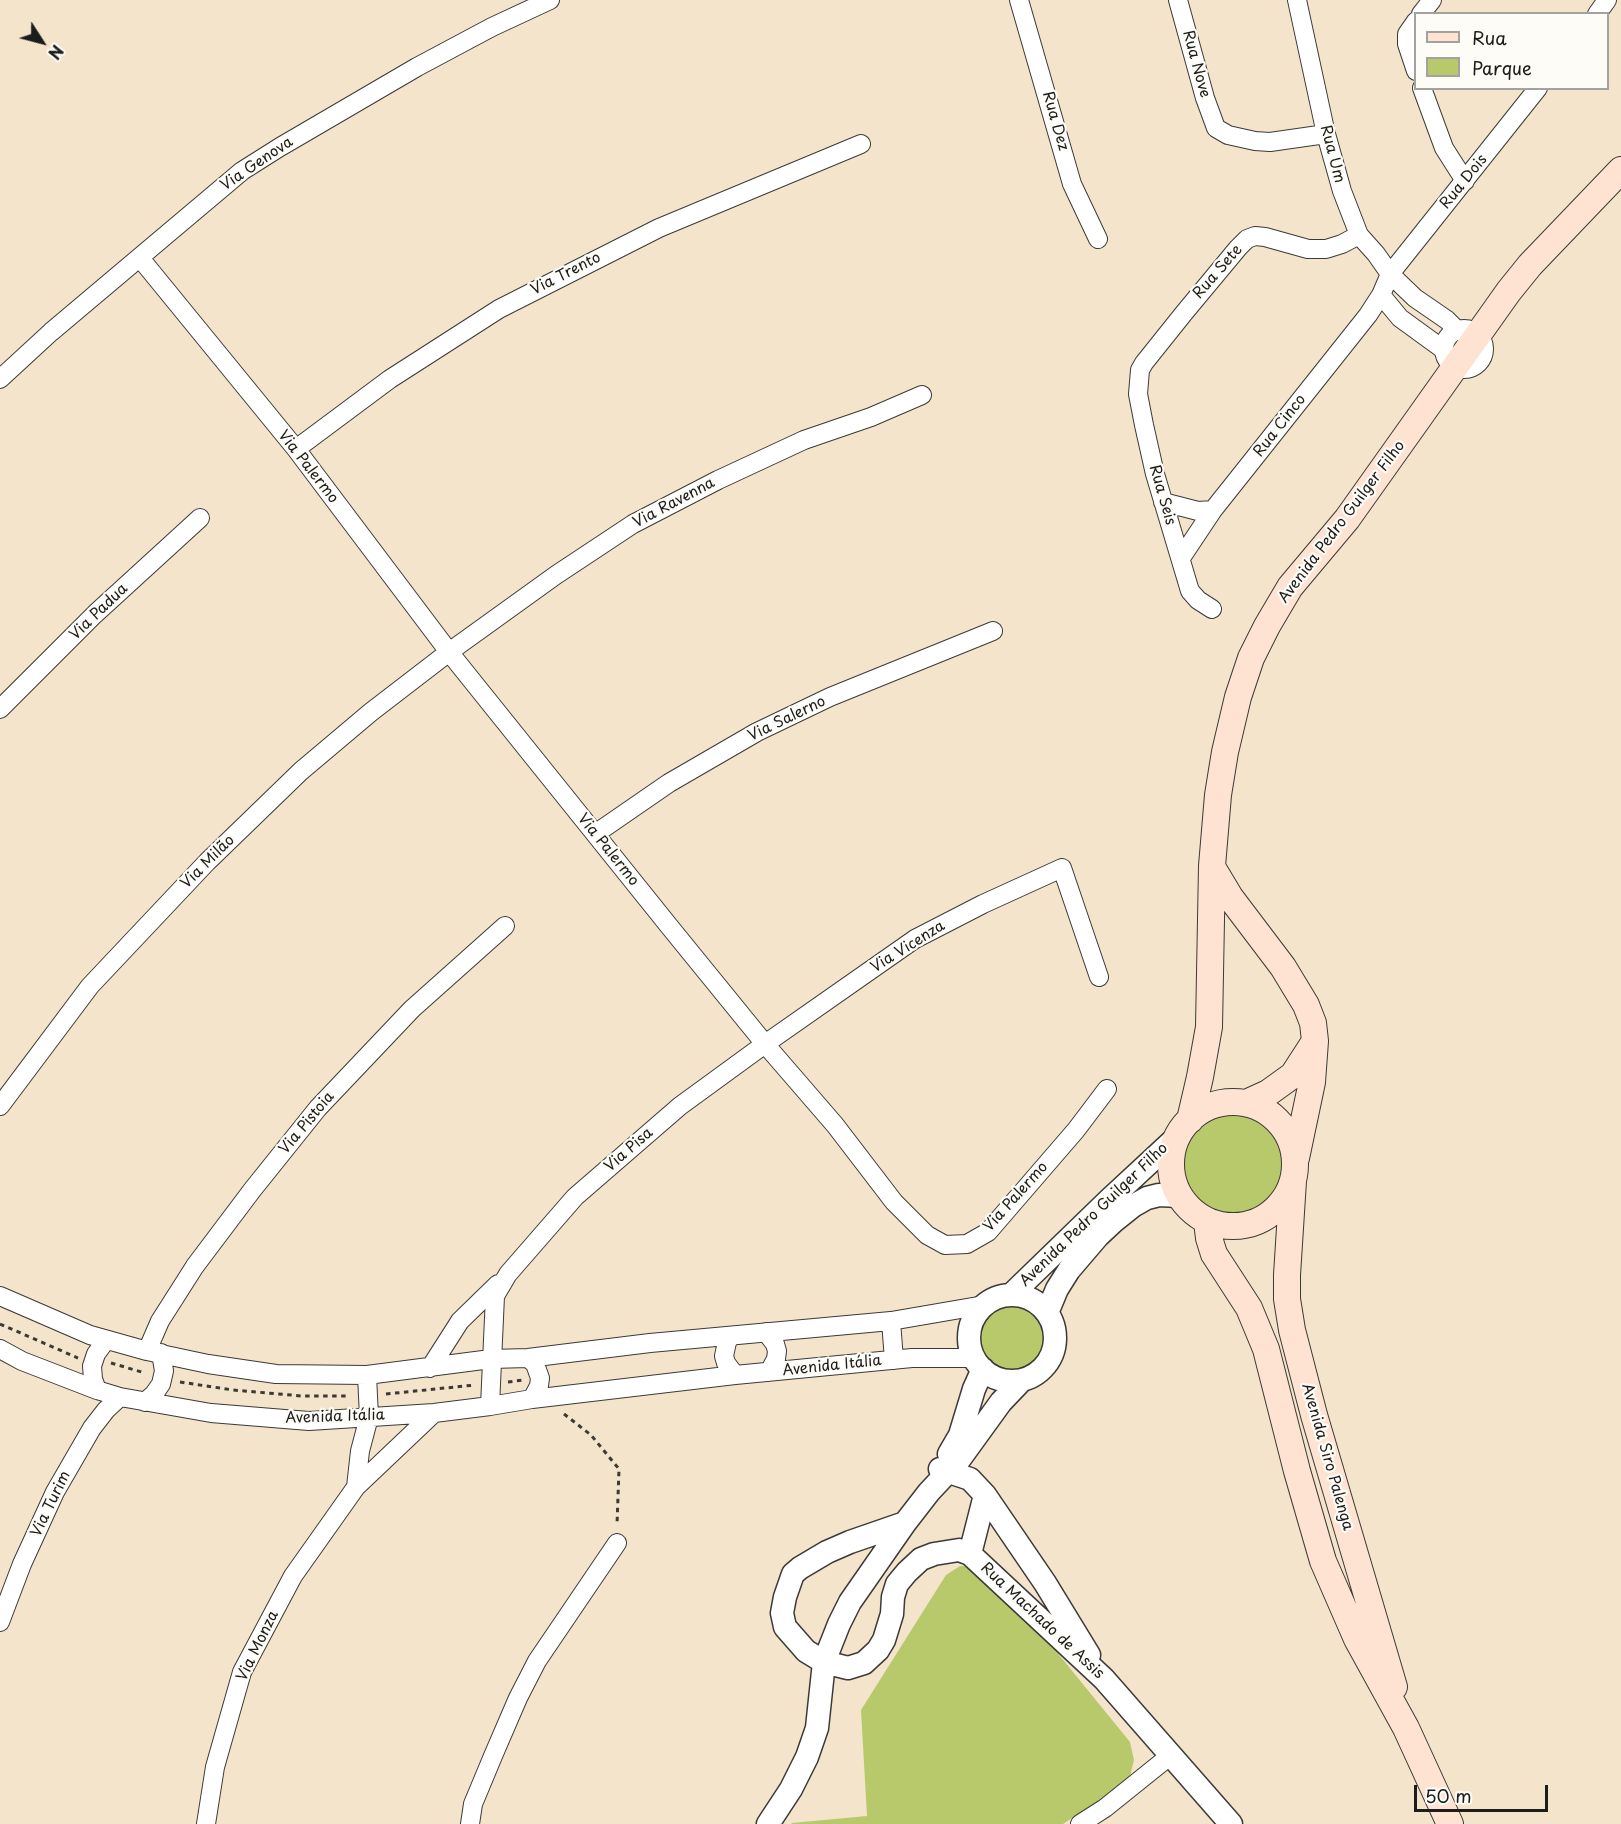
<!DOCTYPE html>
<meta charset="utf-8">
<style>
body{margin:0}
#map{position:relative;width:1621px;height:1824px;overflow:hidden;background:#f4e4cb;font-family:"Playpen Sans",sans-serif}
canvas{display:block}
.legend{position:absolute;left:1414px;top:12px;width:195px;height:78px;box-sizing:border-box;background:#fdfcf7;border:2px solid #a3a29f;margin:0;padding:8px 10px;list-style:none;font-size:18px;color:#1c1c1c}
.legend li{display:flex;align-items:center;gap:12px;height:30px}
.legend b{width:30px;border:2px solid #a3a29f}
.north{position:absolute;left:12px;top:12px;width:60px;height:60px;-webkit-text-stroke:4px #fdfcf7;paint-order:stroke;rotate:126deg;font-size:16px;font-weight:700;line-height:24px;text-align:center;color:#1c1c1c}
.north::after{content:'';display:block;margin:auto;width:21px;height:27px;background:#1c1c1c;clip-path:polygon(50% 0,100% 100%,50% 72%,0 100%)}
.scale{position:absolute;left:1414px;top:1785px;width:134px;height:27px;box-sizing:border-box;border:3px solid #1c1c1c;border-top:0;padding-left:8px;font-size:18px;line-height:21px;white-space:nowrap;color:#1c1c1c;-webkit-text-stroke:4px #fdfcf7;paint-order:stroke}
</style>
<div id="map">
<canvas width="1621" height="1824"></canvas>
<ul class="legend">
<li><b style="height:8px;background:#fee3d2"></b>Rua</li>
<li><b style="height:16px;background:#b8c96c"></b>Parque</li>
</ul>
<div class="north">N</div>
<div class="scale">50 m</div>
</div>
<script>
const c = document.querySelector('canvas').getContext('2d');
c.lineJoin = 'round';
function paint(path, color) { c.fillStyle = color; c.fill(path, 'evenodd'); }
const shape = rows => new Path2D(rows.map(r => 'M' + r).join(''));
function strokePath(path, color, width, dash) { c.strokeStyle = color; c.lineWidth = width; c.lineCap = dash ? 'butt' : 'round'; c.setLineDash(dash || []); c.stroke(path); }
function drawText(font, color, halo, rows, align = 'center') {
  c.font = font + ' "Playpen Sans",sans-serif'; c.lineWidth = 4.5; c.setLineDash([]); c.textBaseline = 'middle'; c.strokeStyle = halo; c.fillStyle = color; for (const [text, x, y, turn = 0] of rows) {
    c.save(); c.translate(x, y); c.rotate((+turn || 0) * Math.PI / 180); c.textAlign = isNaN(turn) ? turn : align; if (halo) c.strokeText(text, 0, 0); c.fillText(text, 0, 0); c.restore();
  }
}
paint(shape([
 '1181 1164a52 52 0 1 1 104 0a52 52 0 1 1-104 0Z',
 '978 1338a34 34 0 1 1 68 0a34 34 0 1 1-68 0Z',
 [960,1566,980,1567,999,1581,1130,1742,1134,1760,1129,1780,1063,1824,791,1824,792,1823,867,1816,861,1710,946,1575]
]), '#b8c96c');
const minor = shape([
 [1019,0,1072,184,1098,239],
 [1178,0,1205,98,1216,128,1228,135,1255,141,1270,142,1326,134],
 [1421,14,1432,0],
 [1597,14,1607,0],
 [1416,21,1407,34,1407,44,1416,71],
 [1422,88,1444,148,1465,181],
 [140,258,296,449,449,652,669,926,765,1044,835,1125,894,1202,927,1235,945,1245,967,1244,988,1232,1076,1130,1107,1089],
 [1381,295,1400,318,1444,350],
 '1444 349a20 20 0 1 1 40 0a20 20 0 1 1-40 0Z',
 [1458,331,1447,320,1415,298,1390,274,1538,88],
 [0,379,51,332,242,171,280,147,417,67,492,27,550,0],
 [296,449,390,379,499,309,659,228,861,144],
 [1163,502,1198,511,1213,510],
 [1181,558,1213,510,1368,315,1381,295,1390,274,1376,254,1359,235,1342,191,1326,134,1297,0],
 [1212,609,1198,600,1190,591,1155,474,1144,425,1138,394,1140,370,1144,363,1184,313,1238,248,1247,239,1255,236,1265,237,1308,249,1326,249,1342,244,1359,235],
 [0,709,95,614,200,518],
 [595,834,669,783,757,732,830,697,993,631],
 [0,1106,90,986,207,862,301,771,371,712,449,652,556,575,633,524,718,480,804,440,871,417,922,395],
 [0,1296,90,1335,147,1351,208,1364,276,1374,367,1375,491,1359,528,1358,650,1343,891,1321,984,1305],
 [891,1321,894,1360],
 [766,1332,775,1344,777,1351,776,1359,769,1372],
 [731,1336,727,1342,724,1356,726,1363,735,1375],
 [0,1349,22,1361,97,1390,120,1397,211,1413,309,1421,434,1413,490,1406,532,1399,735,1375,912,1358,974,1358],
 [147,1351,160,1321,195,1266,253,1189,318,1108,412,1009,505,926],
 [528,1358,535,1364,540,1378,539,1386,532,1399],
 [430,1368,460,1321,498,1284],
 [97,1390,93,1379,92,1366,96,1354,106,1340],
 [145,1402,154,1394,161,1384,164,1371,161,1353],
 [490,1406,495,1296,508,1274,575,1197,680,1106,765,1044,915,939,983,904,1062,868,1099,977],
 [356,1487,434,1413],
 [0,1622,22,1564,55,1492,92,1428,106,1410,120,1397],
 [206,1824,215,1767,242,1672,293,1576,356,1487,360,1451,369,1417,367,1375],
 [470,1824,473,1804,493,1756,518,1698,537,1661,617,1543],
 [1080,1824,1105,1808,1171,1755]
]);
const tertiary = shape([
 [1011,1295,1109,1200,1178,1136],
 '969 1338a43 43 0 1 1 86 0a43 43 0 1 1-86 0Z',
 [1047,1313,1057,1289,1069,1270,1098,1236,1113,1222,1133,1206,1147,1198,1159,1195,1179,1196],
 [949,1454,960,1435,974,1389,983,1369],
 [940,1469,970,1479,985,1495,1045,1583,1089,1655],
 [905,1523,850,1542,827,1552,800,1568,793,1574,785,1597,782,1613,785,1627,806,1651,824,1662,848,1668,864,1663,878,1650,884,1640,892,1614,893,1597,897,1584,907,1572,921,1559,934,1554,959,1550,970,1554,1104,1679,1231,1824],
 [970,1554,985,1495],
 [768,1824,791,1789,807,1757,817,1728,824,1662,839,1624,850,1602,905,1523,929,1492,959,1460,1001,1402,1022,1380]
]);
const secondary = shape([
 [1212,867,1230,897,1283,967,1306,1005,1313,1023,1315,1041,1312,1082,1296,1158],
 '1171 1164a62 62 0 1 1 124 0a62 62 0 1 1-124 0Z',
 [1246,1103,1268,1093,1293,1075,1315,1041],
 [1190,1120,1200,1077,1209,1027,1212,866,1218,795,1225,752,1238,697,1251,658,1267,626,1290,587,1347,519,1509,291,1530,265,1621,170],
 [1293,1181,1287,1275,1287,1299,1292,1330,1314,1415,1394,1687],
 [1207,1222,1209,1238,1214,1254,1249,1308,1266,1349,1297,1471,1323,1561,1357,1639,1406,1728,1450,1824]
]);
strokePath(minor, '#3c3a36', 20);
strokePath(tertiary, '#3c3a36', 25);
strokePath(secondary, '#3c3a36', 28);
strokePath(shape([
 [0,1324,78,1358],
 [111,1363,145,1373],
 [180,1382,233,1390,302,1396,350,1396],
 [508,1382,523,1380],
 [386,1394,475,1385],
 [564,1414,591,1435,619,1469,617,1525]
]), '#3c3a36', 3, [4.5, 4.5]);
strokePath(minor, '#fff', 18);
strokePath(tertiary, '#fff', 22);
strokePath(secondary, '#fee3d2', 26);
drawText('15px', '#1c1c1c', '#fdfcf7', [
 ["Rua Nove",1196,64,75],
 ["Rua Dez",1055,121,74],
 ["Rua Um",1332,154,75],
 ["Via Genova",257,164,-34],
 ["Rua Dois",1464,182,-51],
 ["Rua Sete",1218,272,-49],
 ["Via Trento",566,274,-27],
 ["Rua Cinco",1280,426,-52],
 ["Via Palermo",308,467,52],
 ["Rua Seis",1162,495,74],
 ["Via Ravenna",674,503,-28],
 ["Avenida Pedro Guilger Filho",1342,522,-53],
 ["Via Padua",99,612,-44],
 ["Via Salerno",787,719,-26],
 ["Via Palermo",608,850,51],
 ["Via Milão",208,862,-45],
 ["Via Vicenza",908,947,-32],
 ["Via Pistoia",307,1123,-50],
 ["Via Pisa",629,1150,-41],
 ["Via Palermo",1016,1197,-48],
 ["Avenida Pedro Guilger Filho",1094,1215,-44],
 ["Avenida Itália",832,1366,-6],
 ["Avenida Itália",335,1417,-2],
 ["Avenida Siro Palenga",1327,1457,74],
 ["Via Turim",51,1504,-64],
 ["Rua Machado de Assis",1042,1621,43],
 ["Via Monza",258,1646,-64]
]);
</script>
